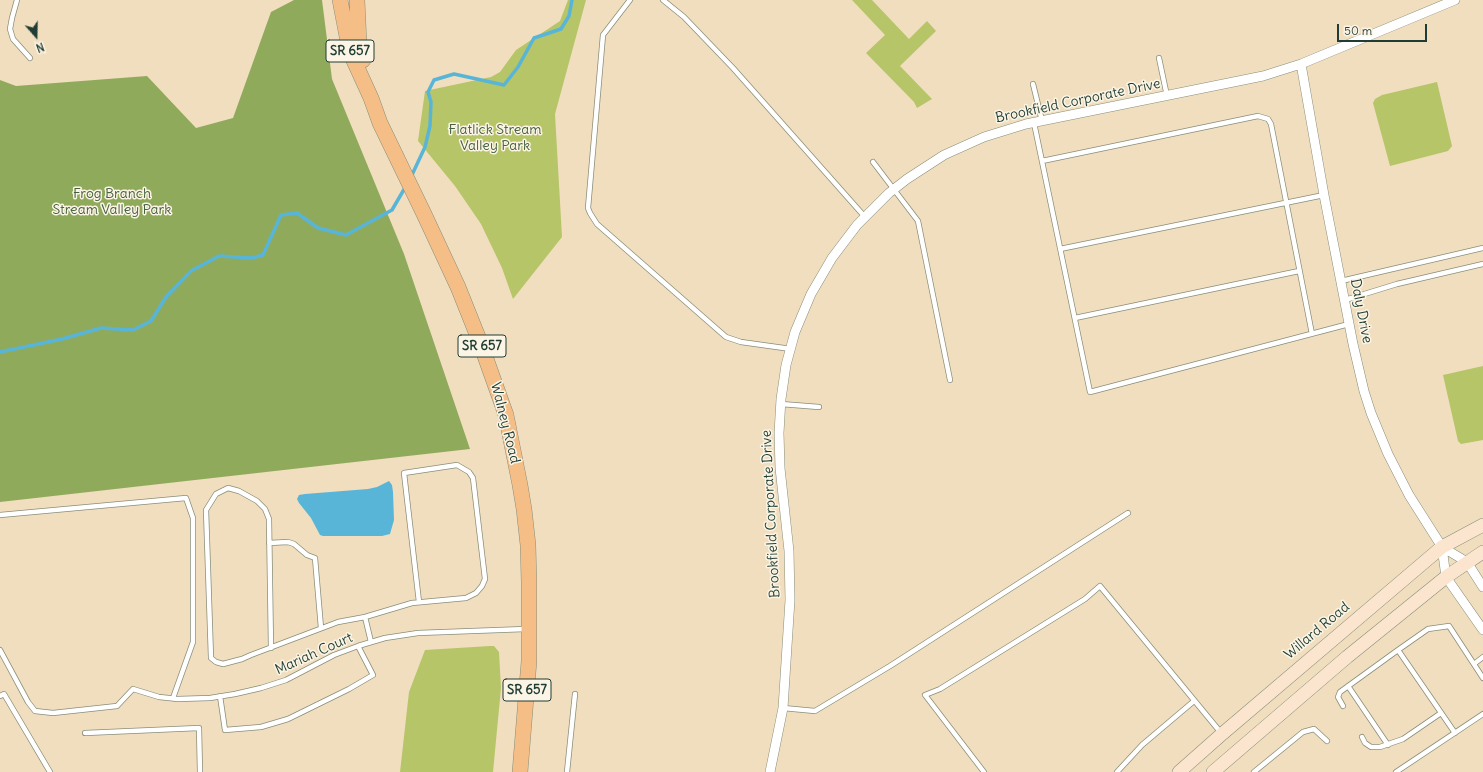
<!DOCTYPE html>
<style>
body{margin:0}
#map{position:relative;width:1483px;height:772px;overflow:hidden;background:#f1debe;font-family:Delius,sans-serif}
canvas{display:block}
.north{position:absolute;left:16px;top:16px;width:40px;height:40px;-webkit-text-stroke:3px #fcf5e5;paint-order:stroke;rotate:160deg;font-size:11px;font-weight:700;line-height:16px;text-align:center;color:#1f3d34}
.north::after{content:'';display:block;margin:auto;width:14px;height:18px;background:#1f3d34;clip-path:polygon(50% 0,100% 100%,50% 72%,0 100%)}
.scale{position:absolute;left:1337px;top:24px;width:90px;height:18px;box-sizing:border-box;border:2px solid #1f3d34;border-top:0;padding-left:5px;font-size:12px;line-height:14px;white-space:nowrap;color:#1f3d34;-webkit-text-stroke:3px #fcf5e5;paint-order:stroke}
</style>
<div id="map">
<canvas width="1483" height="772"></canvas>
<div class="north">N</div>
<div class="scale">50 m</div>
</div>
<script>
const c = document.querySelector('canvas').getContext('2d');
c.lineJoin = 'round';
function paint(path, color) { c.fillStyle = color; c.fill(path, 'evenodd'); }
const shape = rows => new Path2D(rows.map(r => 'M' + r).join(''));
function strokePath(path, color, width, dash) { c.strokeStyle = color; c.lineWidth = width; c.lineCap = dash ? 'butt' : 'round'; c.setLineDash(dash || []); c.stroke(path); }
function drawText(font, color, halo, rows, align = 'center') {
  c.font = font + ' Delius,sans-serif'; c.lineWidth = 3; c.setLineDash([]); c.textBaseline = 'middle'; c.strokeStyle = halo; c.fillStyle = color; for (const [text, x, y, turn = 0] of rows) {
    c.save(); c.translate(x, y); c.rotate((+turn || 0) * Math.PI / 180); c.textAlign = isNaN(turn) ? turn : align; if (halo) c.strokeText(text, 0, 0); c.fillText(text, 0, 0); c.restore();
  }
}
paint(shape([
 [568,0,586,0,555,114,562,237,513,299,502,268,481,224,455,186,418,141,425,91,491,77,500,72,516,50,560,21],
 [852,0,872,0,909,39,927,21,936,31,900,66,932,99,917,108,914,102,866,53,885,35],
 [1437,82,1452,146,1448,151,1390,166,1373,103,1375,99,1382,95],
 [1483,366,1483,440,1461,444,1458,441,1443,375],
 [490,646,494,646,499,652,501,688,493,772,400,772,409,692,425,650]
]), '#b6c568');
paint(shape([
 [294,0,322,0,332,79,404,254,470,449,0,502,0,80,16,86,147,76,196,128,233,118,271,12]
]), '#90aa5c');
paint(shape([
 [389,481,392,485,393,492,394,520,390,534,382,536,323,536,320,535,311,518,299,503,297,499,299,495,305,494,368,489,377,487]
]), '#59b5d7');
strokePath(shape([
 [411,177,425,147,430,126,431,102,428,92,434,80,454,74,504,85,518,67,534,38,561,29,569,16,572,0],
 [0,352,62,339,101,328,133,330,151,321,166,297,191,271,219,256,252,258,263,255,281,215,297,213,318,228,346,235,392,210,406,186]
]), '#59b5d7', 3.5);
const service = shape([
 [17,0,12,18,10,29,13,39,30,58],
 [630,0,603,35,588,208,590,213,597,224,726,337,741,342,791,349],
 [663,0,684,17,733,68,865,217],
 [1159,58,1167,96],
 [1033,84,1042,121],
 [1034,123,1090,392,1349,324],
 [1042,161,1258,116,1268,119,1271,124,1312,334],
 [873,162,918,221,950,380],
 [1060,249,1324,195],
 [1341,281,1483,248],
 [1345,300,1397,284,1483,264],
 [1075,318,1299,271],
 [781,404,819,407],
 [0,515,186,498,193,518,193,642,173,698],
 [269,543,288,542,294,544,307,555,315,558,321,628],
 [365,617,371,642],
 [271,648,269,519,265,509,257,501,239,491,228,488,216,494,206,510,211,658,216,662,223,664,242,659,251,655,338,622,365,617,412,603,466,598,476,593,482,586,485,579,473,478,469,472,457,465,404,473,419,602],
 [0,650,28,702,35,711,53,713,117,706,133,689,159,697,178,699,210,698,235,694,261,688,286,680,334,655,358,646,385,638,418,633,526,629],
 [1474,664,1483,657],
 [1348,686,1388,745],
 [0,696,4,694,50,772],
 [220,696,225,730,261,727,288,719,349,689,373,675,358,646],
 [1343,706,1338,697,1340,692,1398,650],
 [783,708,815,711,890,666,1128,513],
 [85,733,199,728,200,772],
 [1455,733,1398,650,1428,629,1449,626,1483,678],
 [1362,737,1365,743,1371,747,1380,747,1403,739,1441,713],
 [567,772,575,694],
 [984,772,925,695,940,689,1085,599,1100,586,1222,734],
 [1117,772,1142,745,1194,701],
 [1254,772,1303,732,1314,729,1327,741],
 [1396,772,1483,714]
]);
const minor = shape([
 [1301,64,1324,195,1353,344,1364,391,1371,413,1388,454,1409,495,1442,547,1446,577,1483,630],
 [1442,547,1467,562,1483,587],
 [770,772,783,708,790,600,789,551,780,468,779,433,781,399,786,365,795,332,811,294,832,258,857,225,889,193,907,179,944,155,984,137,1026,124,1263,76,1301,64,1455,0]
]);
const secondary = shape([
 [1179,772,1222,734,1442,547,1483,525],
 [1213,772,1347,657,1446,577,1483,552]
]);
const primary = shape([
 [340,0,350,52,371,98,380,123,424,214,458,287,480,342,506,415,520,485,524,509,528,545,529,582,529,661,520,772],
 [357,0,359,43,363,60]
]);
strokePath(service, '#888e79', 6);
strokePath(minor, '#888e79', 10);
strokePath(secondary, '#888e79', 14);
strokePath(primary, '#888e79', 16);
strokePath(service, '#fff', 4.5);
strokePath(minor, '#fff', 9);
strokePath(secondary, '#fbe5cf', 13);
strokePath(primary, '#f6be87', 15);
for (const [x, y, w] of [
 [350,51,48],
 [482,346,48],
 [527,690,48]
]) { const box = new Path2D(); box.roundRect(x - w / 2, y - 11, w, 22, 3); c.fillStyle = '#fcf5e5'; c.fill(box); strokePath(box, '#1f3d34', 1); }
drawText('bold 13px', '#1f3d34', null, [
 ["SR 657",350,51],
 ["SR 657",482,346],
 ["SR 657",527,690]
]);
drawText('14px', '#1f3d34', '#fcf5e5', [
 ["Brookfield Corporate Drive",1078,101,-12],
 ["Daly Drive",1361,311,79],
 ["Walney Road",505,423,76],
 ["Brookfield Corporate Drive",771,514,-93],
 ["Willard Road",1317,631,-40],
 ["Mariah Court",314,654,-24]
]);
drawText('14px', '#455f41', '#fcf5e5', [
 ["Flatlick Stream",495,130],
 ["Valley Park",495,146],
 ["Frog Branch",112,194],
 ["Stream Valley Park",112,210]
]);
</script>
